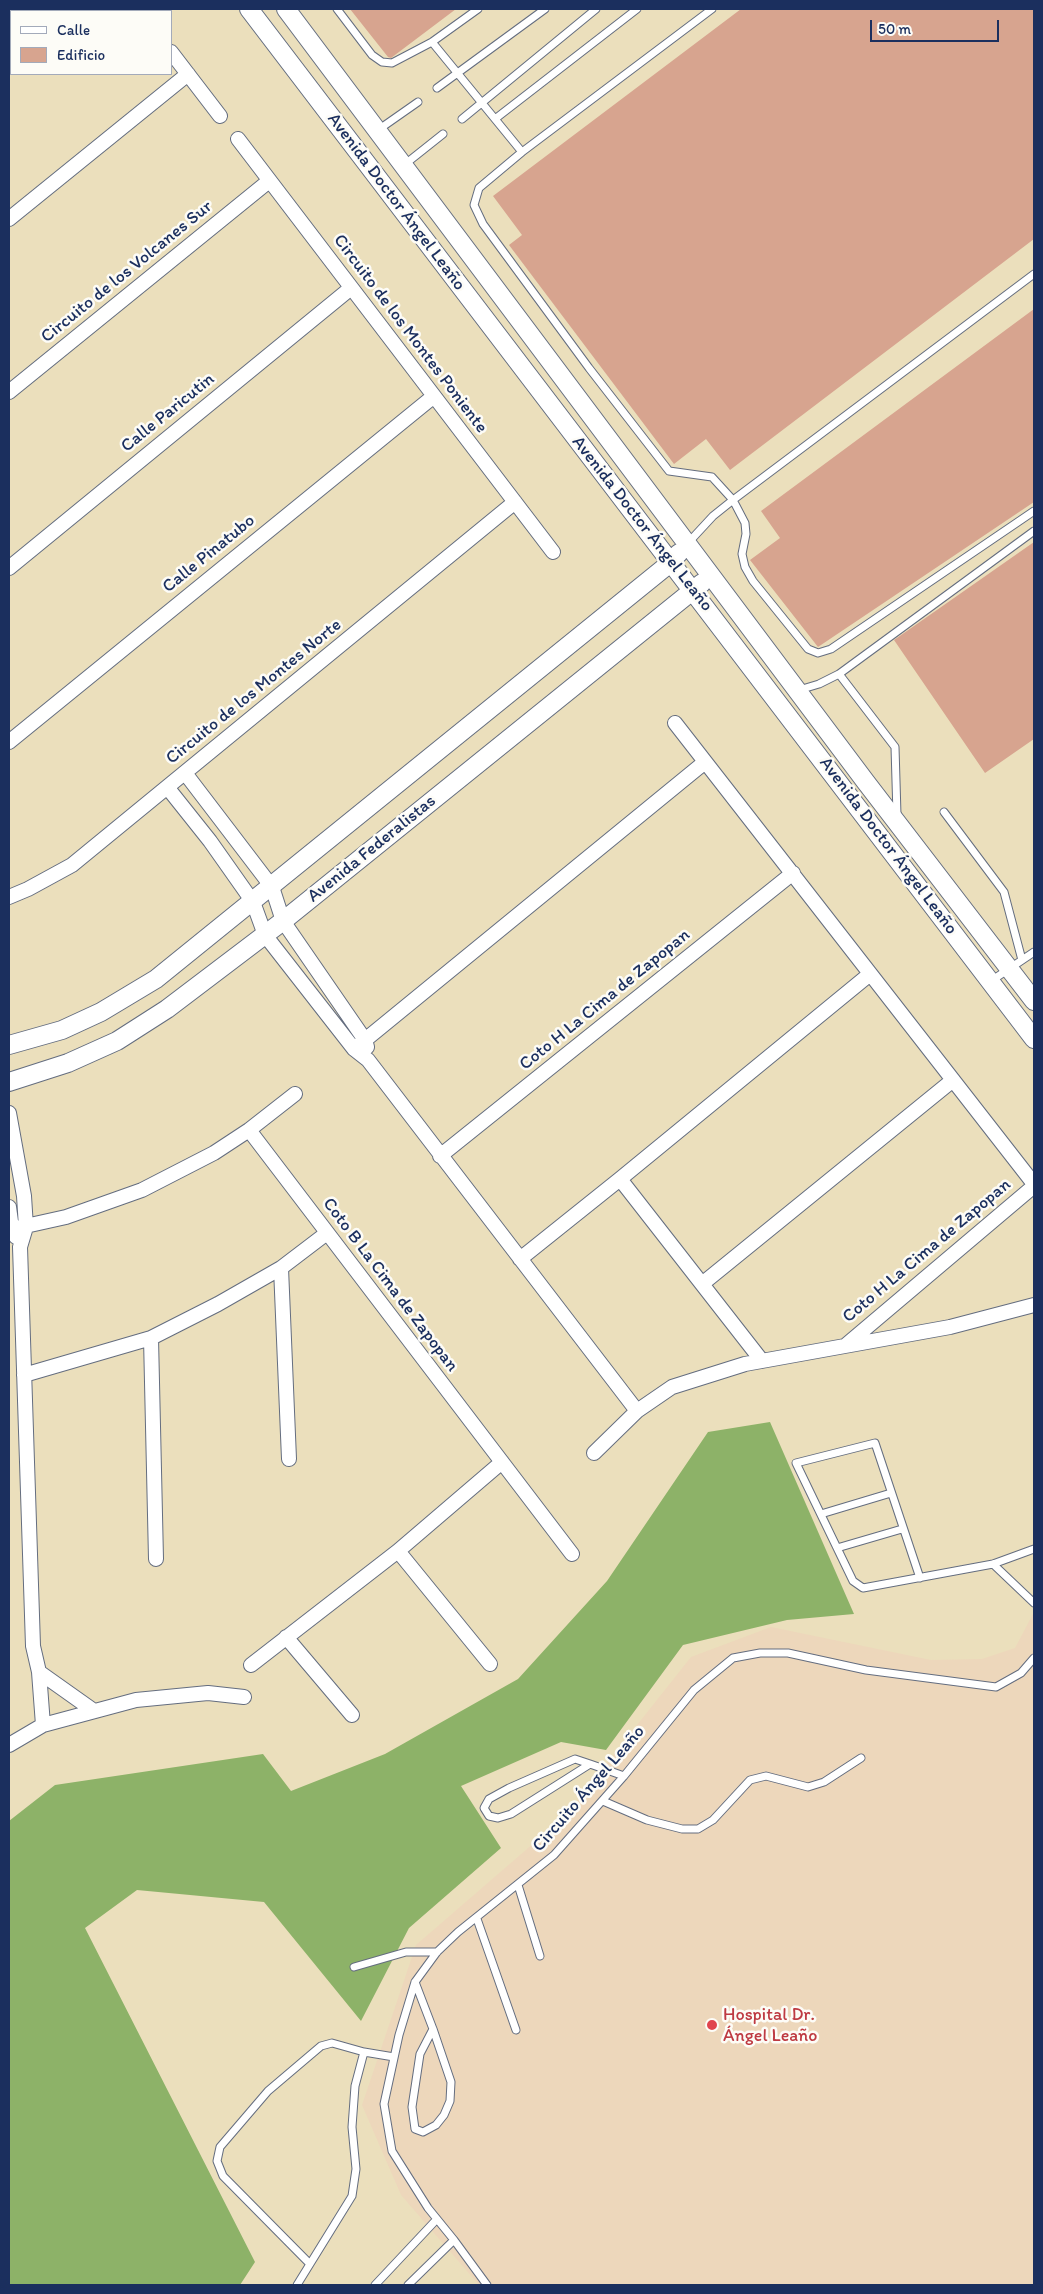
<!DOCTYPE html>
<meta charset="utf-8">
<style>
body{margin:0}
#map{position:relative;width:1043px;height:2294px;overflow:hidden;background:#ebdfbc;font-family:Itim,sans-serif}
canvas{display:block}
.frame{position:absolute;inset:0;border:10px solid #1b2f5e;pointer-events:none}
.legend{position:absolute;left:10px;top:10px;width:162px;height:65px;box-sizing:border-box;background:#fdfcf7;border:1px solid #a3aaba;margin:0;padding:6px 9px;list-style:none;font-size:15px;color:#1b2f5e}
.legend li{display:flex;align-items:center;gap:10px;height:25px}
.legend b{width:25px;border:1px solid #a3aaba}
.scale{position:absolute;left:870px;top:20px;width:129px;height:22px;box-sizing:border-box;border:2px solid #1b2f5e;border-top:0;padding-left:6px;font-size:15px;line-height:18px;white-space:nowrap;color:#1b2f5e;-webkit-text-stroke:4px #fdfcf7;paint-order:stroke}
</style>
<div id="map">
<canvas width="1043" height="2294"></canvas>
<div class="frame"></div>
<ul class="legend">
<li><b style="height:6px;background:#fff"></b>Calle</li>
<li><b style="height:14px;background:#d7a48f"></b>Edificio</li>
</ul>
<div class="scale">50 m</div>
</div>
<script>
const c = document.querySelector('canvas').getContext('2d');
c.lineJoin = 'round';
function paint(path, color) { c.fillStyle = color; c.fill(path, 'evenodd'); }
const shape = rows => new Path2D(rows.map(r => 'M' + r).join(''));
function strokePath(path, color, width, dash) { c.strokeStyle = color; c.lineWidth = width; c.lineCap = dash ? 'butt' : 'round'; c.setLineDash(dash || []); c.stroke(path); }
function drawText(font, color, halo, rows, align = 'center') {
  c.font = font + ' Itim,sans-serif'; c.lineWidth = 5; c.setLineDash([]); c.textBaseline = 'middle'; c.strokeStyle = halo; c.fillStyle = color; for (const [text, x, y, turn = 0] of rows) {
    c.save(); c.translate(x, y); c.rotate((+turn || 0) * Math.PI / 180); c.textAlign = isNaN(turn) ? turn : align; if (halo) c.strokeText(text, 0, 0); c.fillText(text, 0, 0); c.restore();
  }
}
paint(shape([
 [1034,1612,1034,2285,479,2285,401,2195,362,2105,416,1945,564,1817,691,1657,771,1627,931,1660,982,1659,1015,1648]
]), '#edd7bb');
paint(shape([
 [770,1422,854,1614,787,1620,683,1645,606,1750,561,1742,461,1786,501,1848,409,1928,361,2021,264,1902,137,1890,85,1928,255,2262,240,2285,9,2285,9,1821,55,1785,263,1754,291,1791,385,1754,518,1679,607,1581,708,1432]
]), '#8db268');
paint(shape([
 [350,9,456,9,391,58,388,57],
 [741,9,1034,9,1034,239,730,470,706,439,674,464,509,245,522,235,493,196],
 [1034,309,1034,502,818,647,750,560,780,538,761,511],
 [1034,542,1034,739,985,773,894,640]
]), '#d7a48f');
const service = shape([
 [337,9,372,55,382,62,392,63,432,42,478,9],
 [712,9,522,152,479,188,474,205,483,224,589,368,669,471,712,477,733,500,745,523,746,534,742,554,745,567,753,581,808,649,818,653,831,649,1034,511],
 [432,42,522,152],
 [437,88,545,9],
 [462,119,596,9],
 [495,119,637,9],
 [378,130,418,102],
 [404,165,443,134],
 [688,543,713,516,733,500,1034,274],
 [839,674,1034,531],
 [799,690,819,684,839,674,895,747,897,815],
 [944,812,1004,892,1022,960],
 [991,981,1034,952],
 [821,1514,891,1493],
 [837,1548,902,1529],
 [993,1564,1034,1603],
 [920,1578,875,1443,796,1463,853,1581,863,1588,993,1564,1034,1549],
 [590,1764,575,1759,509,1788,489,1799,484,1808,489,1816,498,1818,511,1814,590,1764,624,1776],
 [603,1801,647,1820,682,1829,698,1829,713,1820,750,1780,766,1776,808,1787,824,1782,861,1758],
 [518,1885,540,1956],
 [477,1919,516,2030],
 [354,1967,406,1952,437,1952],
 [415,1982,433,2029,451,2082,450,2101,444,2115,436,2125,423,2132,415,2129,412,2107,420,2054,433,2029],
 [309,2263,223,2176,217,2161,220,2147,268,2091,321,2046,332,2043,364,2052],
 [297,2285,352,2196,356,2169,352,2127,355,2086,364,2052,394,2057],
 [375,2285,437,2219],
 [408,2285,454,2240],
 [487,2285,454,2240,428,2208,392,2151,384,2104,399,2035,415,1982,437,1952,458,1932,554,1855,624,1776,694,1690,733,1658,760,1653,788,1653,866,1670,996,1687,1021,1673,1034,1658]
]);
const minor = shape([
 [138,9,140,11],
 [54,11,57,9],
 [9,48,11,46],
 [171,52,220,116],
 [238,139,553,552],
 [9,219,188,74],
 [9,392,269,181],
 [9,568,351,288],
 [675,723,1034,1184],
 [9,742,434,396],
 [185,773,272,887,283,921,365,1040,367,1047],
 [167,787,210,841,253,902,265,935,354,1049,368,1060,637,1411],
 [9,897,28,889,72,865,515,502],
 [354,1049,705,762],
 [9,1113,24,1196,26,1227,20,1247,33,1646,39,1672,43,1725],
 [249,1130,572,1554],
 [440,1156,793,873],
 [620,1179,762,1361],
 [9,1207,12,1229,16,1237],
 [12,1229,66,1217,142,1190,214,1153,249,1130,295,1094],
 [520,1259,620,1179,870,974],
 [281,1268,289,1459],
 [702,1284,953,1080],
 [151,1338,156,1559],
 [846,1345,1034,1186],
 [24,1375,151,1338,218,1304,281,1268,327,1233],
 [594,1453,637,1411,672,1387,745,1364,950,1327,1034,1305],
 [398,1551,490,1664],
 [286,1637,352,1715],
 [251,1665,398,1551,502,1462],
 [39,1672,94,1711],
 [9,1745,43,1725,136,1700,208,1693,244,1697]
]);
const tertiary = shape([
 [249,9,1034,1039],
 [286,9,865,781,1034,1001],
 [9,1045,62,1030,101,1012,156,979,664,568,679,553],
 [9,1082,68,1063,117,1041,167,1009,283,921,702,583]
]);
strokePath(service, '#646d7f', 9);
strokePath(minor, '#646d7f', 16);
strokePath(tertiary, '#646d7f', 20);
strokePath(service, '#fff', 7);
strokePath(minor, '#fff', 14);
strokePath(tertiary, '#fff', 18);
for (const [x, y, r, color] of [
 [712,2025,6,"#e0444e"]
]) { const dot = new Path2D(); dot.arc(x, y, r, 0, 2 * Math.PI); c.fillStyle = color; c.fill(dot); strokePath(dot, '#fdfcf7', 2); }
drawText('18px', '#1b2f5e', '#fdfcf7', [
 ["Avenida Doctor Ángel Leaño",396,202,53],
 ["Circuito de los Volcanes Sur",127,272,-39],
 ["Circuito de los Montes Poniente",410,334,53],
 ["Calle Paricutin",168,413,-39],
 ["Avenida Doctor Ángel Leaño",642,524,52],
 ["Calle Pinatubo",209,554,-39],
 ["Circuito de los Montes Norte",254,692,-39],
 ["Avenida Doctor Ángel Leaño",888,846,53],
 ["Avenida Federalistas",372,849,-39],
 ["Coto H La Cima de Zapopan",605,1000,-39],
 ["Coto H La Cima de Zapopan",927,1251,-40],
 ["Coto B La Cima de Zapopan",390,1285,53],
 ["Circuito Ángel Leaño",589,1789,-49]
]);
drawText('18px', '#be3a42', '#fdfcf7', [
 ["Hospital Dr.",723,2015],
 ["Ángel Leaño",723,2036]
], 'left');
</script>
